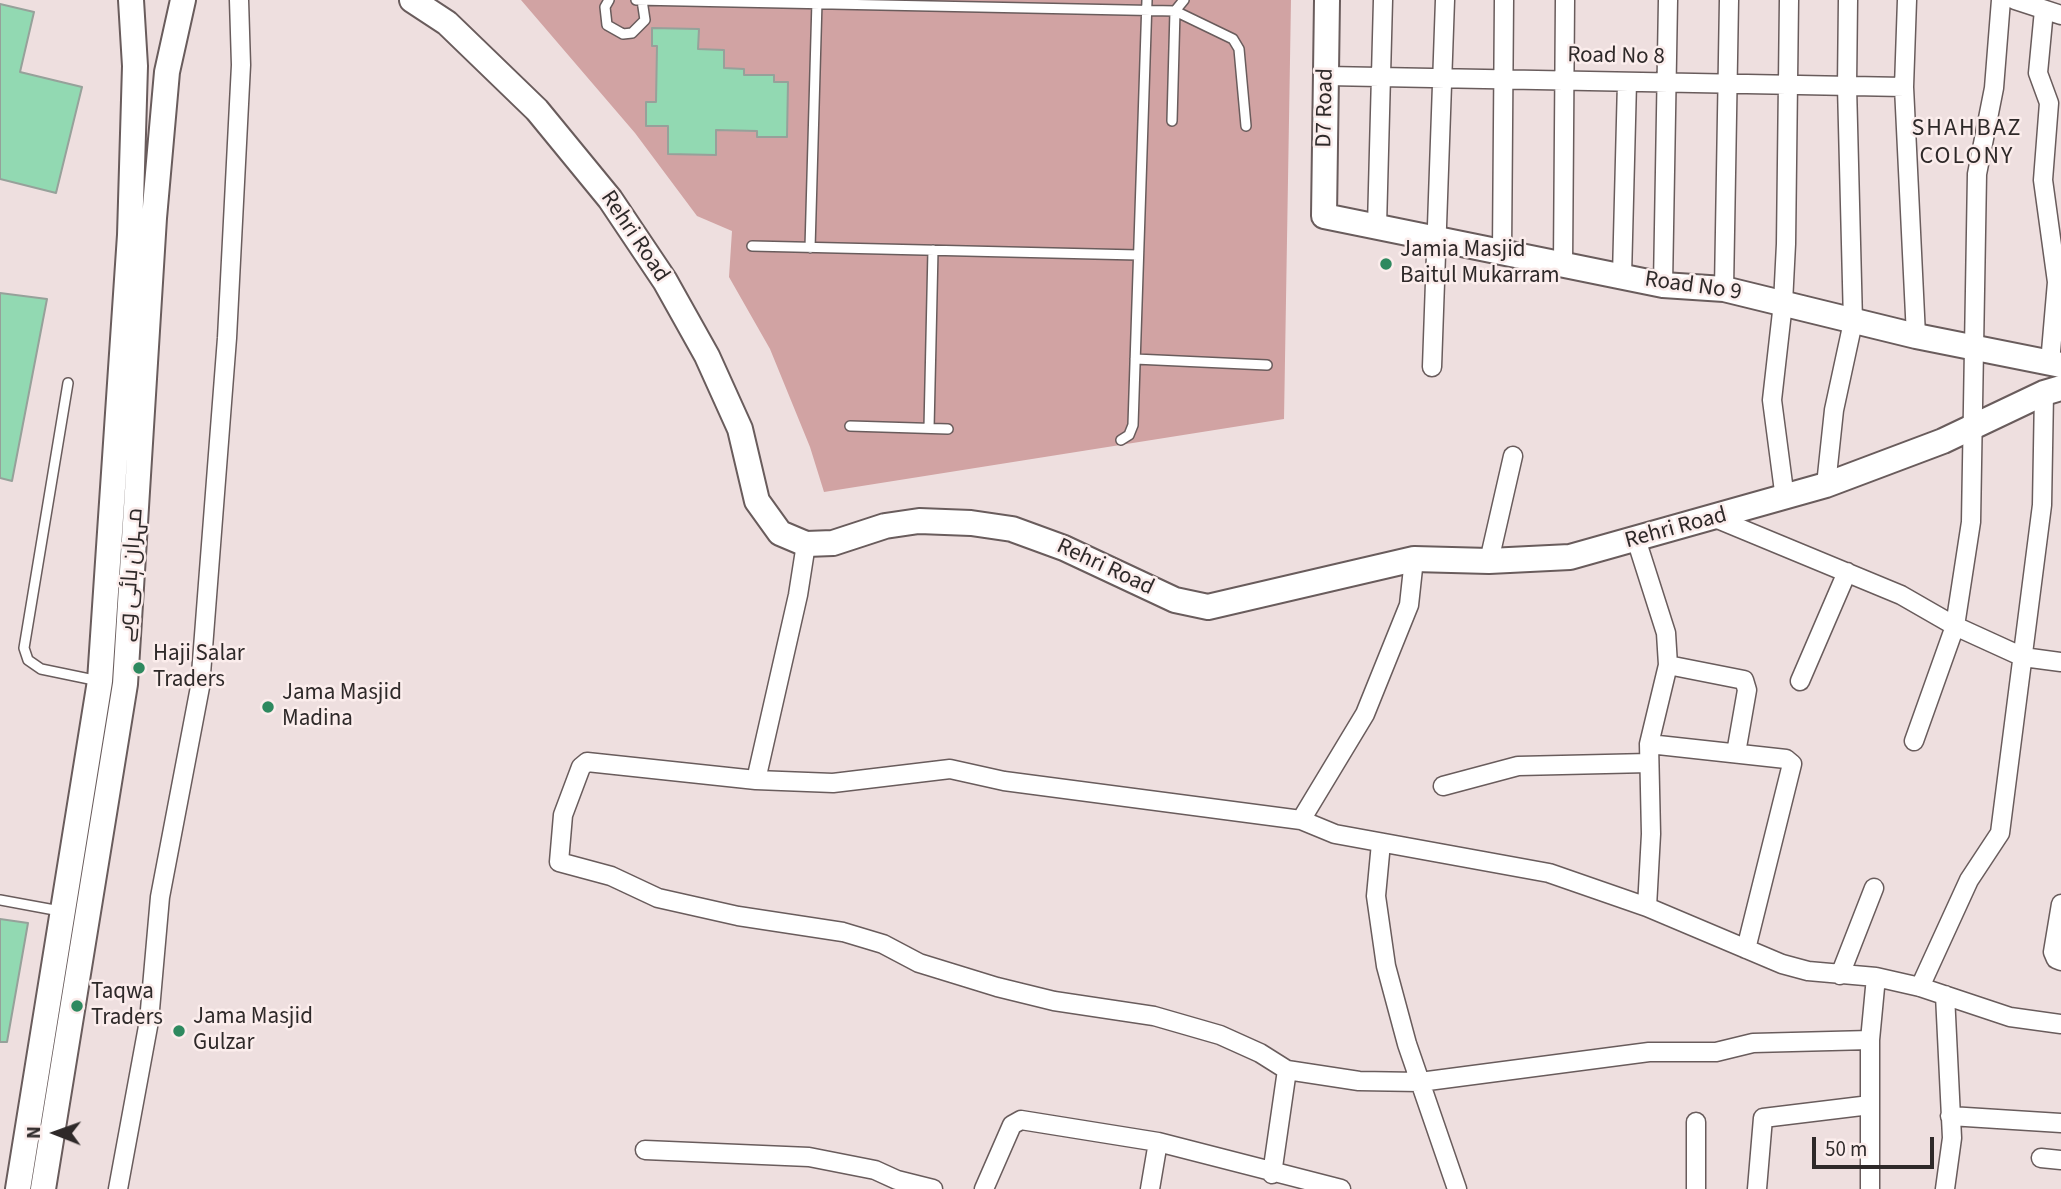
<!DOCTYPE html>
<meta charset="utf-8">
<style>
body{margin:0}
#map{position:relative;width:2061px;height:1189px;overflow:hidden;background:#eedfdf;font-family:"Source Sans 3",sans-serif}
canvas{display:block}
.north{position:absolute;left:21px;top:1098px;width:70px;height:70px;-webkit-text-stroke:5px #fbedec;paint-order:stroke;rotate:271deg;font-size:19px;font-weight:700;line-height:28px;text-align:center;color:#2e2929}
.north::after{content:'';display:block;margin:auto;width:24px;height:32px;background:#2e2929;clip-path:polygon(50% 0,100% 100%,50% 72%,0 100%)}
.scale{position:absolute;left:1812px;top:1137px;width:122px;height:32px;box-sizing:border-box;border:4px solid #2e2929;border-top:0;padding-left:9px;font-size:21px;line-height:24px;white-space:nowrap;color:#2e2929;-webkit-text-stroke:5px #fbedec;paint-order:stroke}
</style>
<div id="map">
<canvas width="2061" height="1189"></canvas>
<div class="north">N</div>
<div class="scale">50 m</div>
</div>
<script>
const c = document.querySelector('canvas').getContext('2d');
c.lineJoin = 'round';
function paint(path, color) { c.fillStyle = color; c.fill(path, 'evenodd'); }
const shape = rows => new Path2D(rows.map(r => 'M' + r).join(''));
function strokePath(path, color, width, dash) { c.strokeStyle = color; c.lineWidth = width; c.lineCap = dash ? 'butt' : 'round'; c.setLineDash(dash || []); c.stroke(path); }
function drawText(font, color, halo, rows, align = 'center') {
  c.font = font + ' "Source Sans 3",Cairo,sans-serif'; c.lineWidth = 5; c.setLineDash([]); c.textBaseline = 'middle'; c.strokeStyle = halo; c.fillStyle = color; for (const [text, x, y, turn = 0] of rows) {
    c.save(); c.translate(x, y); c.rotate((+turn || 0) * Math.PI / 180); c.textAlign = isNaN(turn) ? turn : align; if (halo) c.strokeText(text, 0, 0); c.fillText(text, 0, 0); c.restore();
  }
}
paint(shape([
 [521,0,1291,0,1284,419,824,492,810,447,770,349,729,277,732,231,697,216,635,133]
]), '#d1a3a3');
const building = shape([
 [0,4,34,12,20,72,82,87,56,193,0,179,0,4],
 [652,28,699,29,698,49,724,50,724,68,744,69,744,75,774,75,774,82,788,82,787,137,757,137,757,131,716,130,716,155,668,154,668,126,646,126,646,102,656,102,657,46,652,46,652,28],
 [0,293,47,299,12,481,0,478,0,293],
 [0,919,28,923,7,1042,0,1042,0,919]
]);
paint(building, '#92d9b2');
strokePath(building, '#96a19a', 2);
const lane = shape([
 [609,0,605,7,607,25,623,34,632,33,645,20,642,0],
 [636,0,1175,11,1233,39,1239,49,1246,126],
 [1172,121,1175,11,1184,0],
 [752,246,1138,255],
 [810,248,817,1],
 [1135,359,1267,365],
 [68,383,24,648,28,660,41,669,99,681],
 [850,426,948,429],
 [929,428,933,250],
 [1121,440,1129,435,1133,425,1147,0],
 [0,900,60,911]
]);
const street = shape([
 [1907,0,1904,87,1916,336],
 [2015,0,2061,15],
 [2044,10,2038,73,2049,103,2043,180,2057,282,2050,363],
 [1327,76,1904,87],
 [1377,226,1383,0],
 [1502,252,1504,0],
 [1563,264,1565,0],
 [1622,276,1627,82],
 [1663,285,1668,0],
 [1724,289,1729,0],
 [1432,367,1445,0],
 [1826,485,1834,410,1853,322,1847,86,1848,0],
 [1785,499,1772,400,1783,303,1786,244,1789,0],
 [1715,518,1901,595,1955,626,2023,657,2061,662],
 [1636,539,1666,633,1668,665,1649,744,1651,834,1647,907],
 [1489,561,1513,456],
 [1668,665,1744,680,1747,690,1736,753],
 [1800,681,1847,572],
 [1914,741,1955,626,1971,522,1977,174,1994,88,2001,0],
 [1649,744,1786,759,1792,764,1746,949],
 [756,780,798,595,806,544],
 [1443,786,1518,766,1649,763],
 [1301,820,1365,714,1409,605,1414,559],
 [1381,843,1376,896,1386,966,1407,1044,1457,1189],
 [2061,904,2053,952,2056,959,2061,961],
 [1840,975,1874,888],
 [1920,987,1969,880,2000,833,2042,505,2044,393],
 [1945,995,1952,1138,1945,1189],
 [1870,1040,1753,1043,1716,1052,1649,1052,1420,1082,1359,1081,1287,1070,1260,1053,1220,1035,1154,1016,1054,1001,997,987,919,963,883,944,843,932,738,916,658,898,611,876,559,862,563,815,581,767,587,762,756,780,833,783,950,769,1004,781,1301,820,1335,834,1549,873,1647,907,1782,964,1808,971,1876,977,1920,987,2010,1017,2061,1024],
 [1950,1116,2061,1123],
 [1696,1122,1696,1189],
 [645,1150,809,1157,875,1170,897,1180,933,1189],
 [2041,1158,2061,1160],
 [1272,1174,1287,1070],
 [118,1189,149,1021,160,897,200,687,227,338,241,65,239,0],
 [984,1189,1012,1125,1021,1120,1158,1142,1341,1189],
 [1150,1189,1158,1142],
 [1757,1189,1763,1118,1870,1105],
 [1870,1189,1870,1040,1876,977]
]);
const secondary = shape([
 [412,0,447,23,537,110,610,199,665,281,707,356,740,429,757,501,780,533,806,544,833,543,885,526,919,521,971,523,1012,529,1064,548,1175,600,1208,607,1414,559,1489,561,1570,557,1826,485,1943,441,2044,393,2061,388],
 [1327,0,1324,216,1663,285,1724,289,1916,336,2061,365],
 [18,1189,100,681,130,235,135,66,131,0],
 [43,1189,125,684,154,218,167,72,183,0]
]);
strokePath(lane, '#695c5c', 12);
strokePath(street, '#695c5c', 21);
strokePath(secondary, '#695c5c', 28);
strokePath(lane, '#fff', 9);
strokePath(street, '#fff', 18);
strokePath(secondary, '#fff', 24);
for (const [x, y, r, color] of [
 [1386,264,7,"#2e895f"],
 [139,668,7,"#2e895f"],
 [268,707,7,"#2e895f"],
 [77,1006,7,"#2e895f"],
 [179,1031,7,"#2e895f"]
]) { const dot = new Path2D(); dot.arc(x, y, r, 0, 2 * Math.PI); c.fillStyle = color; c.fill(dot); strokePath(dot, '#fbedec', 2.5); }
drawText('23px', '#2e2929', '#fbedec', [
 ["Road No 8",1616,57,1],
 ["D7 Road",1326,108,-89],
 ["Rehri Road",634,237,56],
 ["Road No 9",1693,287,8],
 ["Rehri Road",1676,529,-15],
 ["Rehri Road",1105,568,25],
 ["مہران ہائی وے",132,575,-86]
]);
drawText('23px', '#2e2929', '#fbedec', [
 ["Jamia Masjid",1400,251],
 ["Baitul Mukarram",1400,277],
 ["Haji Salar",153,655],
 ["Traders",153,681],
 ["Jama Masjid",282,694],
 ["Madina",282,720],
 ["Taqwa",91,993],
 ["Traders",91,1019],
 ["Jama Masjid",193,1018],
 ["Gulzar",193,1044]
], 'left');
c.letterSpacing = '2px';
drawText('24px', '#2e2929', '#fbedec', [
 ["SHAHBAZ",1967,130],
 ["COLONY",1967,158]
]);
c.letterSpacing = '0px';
</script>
